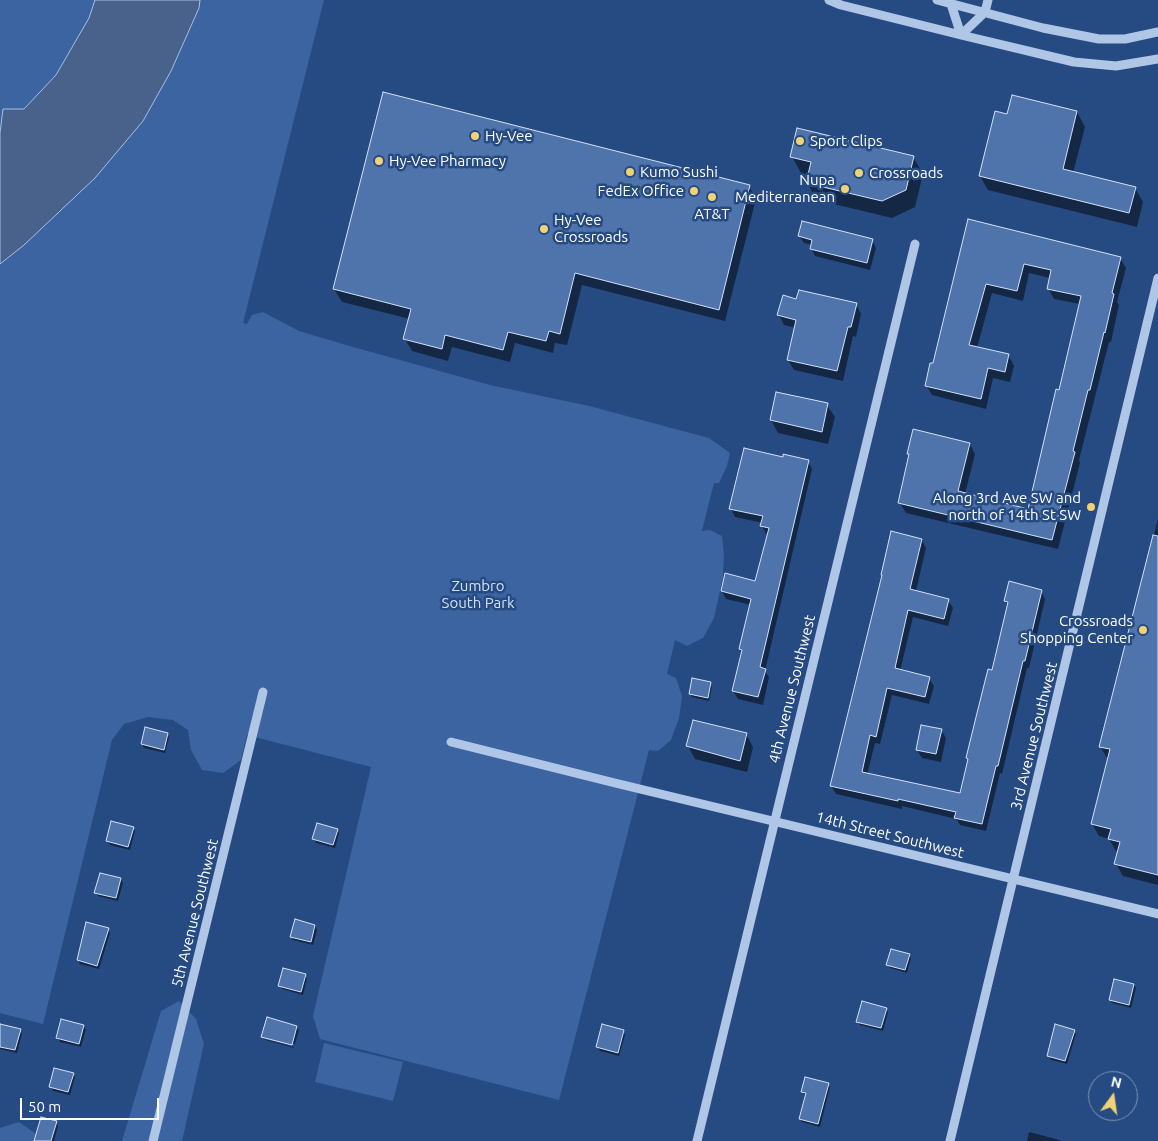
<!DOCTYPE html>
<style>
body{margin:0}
#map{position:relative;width:1158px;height:1141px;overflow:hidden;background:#264b83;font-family:Ubuntu,sans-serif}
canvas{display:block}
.north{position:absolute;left:1088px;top:1071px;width:50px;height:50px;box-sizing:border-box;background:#264b83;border:1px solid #7d93b5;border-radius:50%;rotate:14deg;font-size:14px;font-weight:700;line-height:20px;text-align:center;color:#fff}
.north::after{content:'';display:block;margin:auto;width:18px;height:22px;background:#f0d274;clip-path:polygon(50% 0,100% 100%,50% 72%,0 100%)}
.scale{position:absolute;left:20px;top:1098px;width:139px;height:22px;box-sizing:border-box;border:2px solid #fff;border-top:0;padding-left:6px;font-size:15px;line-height:18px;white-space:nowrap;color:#fff;-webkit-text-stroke:4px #264b83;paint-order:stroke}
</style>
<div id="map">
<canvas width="1158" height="1141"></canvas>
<div class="north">N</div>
<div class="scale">50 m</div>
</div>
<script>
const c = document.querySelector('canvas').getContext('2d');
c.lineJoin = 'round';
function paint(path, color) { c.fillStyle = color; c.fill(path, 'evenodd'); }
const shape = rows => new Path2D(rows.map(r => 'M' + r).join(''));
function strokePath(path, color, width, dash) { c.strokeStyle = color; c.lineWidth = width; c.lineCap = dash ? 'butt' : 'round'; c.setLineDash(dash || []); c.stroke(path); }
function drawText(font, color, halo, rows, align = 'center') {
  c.font = font + ' Ubuntu,sans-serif'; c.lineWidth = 5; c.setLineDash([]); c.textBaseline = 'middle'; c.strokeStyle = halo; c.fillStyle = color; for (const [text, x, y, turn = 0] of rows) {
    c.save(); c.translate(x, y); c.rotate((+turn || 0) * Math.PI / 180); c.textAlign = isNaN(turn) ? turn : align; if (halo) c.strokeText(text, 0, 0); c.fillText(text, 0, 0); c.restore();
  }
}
paint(shape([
 [0,0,324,0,243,323,247,324,252,315,263,312,299,331,346,345,490,385,589,406,709,438,730,453,727,466,719,483,714,483,702,531,710,530,722,536,724,555,723,577,714,618,703,638,687,646,675,640,667,674,676,678,682,696,679,718,671,740,658,751,649,750,559,1100,320,1039,313,1016,371,767,247,735,241,760,223,773,202,770,191,750,188,730,173,720,148,717,124,724,112,740,43,1024,0,1013],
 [179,1001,196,1019,204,1044,182,1141,122,1141,161,1011],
 [324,1043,403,1062,393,1101,315,1082],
 [19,1122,46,1141,0,1141,0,1128]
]), '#3b64a0');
const water = shape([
 [95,0,200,0,199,8,171,71,143,121,95,178,24,245,0,264,0,133,3,109,24,109,56,75,89,18,95,0]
]);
paint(water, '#48628b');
strokePath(water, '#a4c0e8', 1);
paint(shape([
 [1077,112,1085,127,1073,173,1135,188,1143,202,1137,227,988,190,980,176,1008,115],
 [792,157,913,157,923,174,915,207,892,218,817,200,807,183,809,175,801,173],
 [749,186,756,199,725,321,582,285,567,345,555,343,553,353,515,343,510,362,452,347,448,361,412,351,405,339,410,319,342,302,334,289],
 [968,220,1120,258,1126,268,1117,302,1119,305,1111,342,1109,342,1079,460,1080,463,1058,549,906,513,900,503,910,457,908,453,970,444,975,454,965,494,1029,511,1060,391,1080,304,1054,299,1048,288,1050,278,1029,273,1023,301,992,293,977,348,1009,356,1014,366,1010,382,993,378,986,409,932,395,926,385,934,365],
 [799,236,872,240,876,248,870,270,815,256,811,248,812,245,804,243],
 [797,300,856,304,861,314,856,337,853,336,843,381,794,370,788,360,796,328,784,325,779,315],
 [827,405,835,417,828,444,778,433,771,420],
 [784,459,808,461,812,469,765,671,769,677,763,705,738,699,733,691,742,654,740,649,751,605,726,599,722,591,756,583,768,534,766,534,762,526,763,523,735,517,731,509],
 [1158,519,1158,885,1123,876,1116,864,1119,852,1116,851,1109,839,1099,836,1092,824,1108,760,1100,746],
 [922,540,926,548,916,591,948,600,953,608,948,626,913,617,900,671,929,678,934,686,929,704,892,695,880,744,875,743,867,775,961,795,969,760,967,758,993,671,1009,606,1005,601,1041,591,1045,599,1029,668,1027,668,1002,774,1000,773,986,831,960,825,956,819,902,806,902,809,836,794,831,786,883,577,882,575],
 [710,683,712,687,709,701,692,697,690,694],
 [941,730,946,738,941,762,922,758,917,750],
 [167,734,169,737,165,753,144,748,142,744],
 [746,734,753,747,747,772,695,759,688,746],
 [133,828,135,831,130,850,110,845,107,841],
 [337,830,339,833,335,848,316,843,314,839],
 [100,874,121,879,123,883,118,901,98,896,96,893],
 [315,926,317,930,313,945,293,940,291,937],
 [108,929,110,933,99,969,80,964,78,960],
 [909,955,911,958,907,973,890,968,888,965],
 [305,975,307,979,303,995,282,989,280,985],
 [1134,985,1136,988,1131,1008,1112,1003,1110,1000],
 [886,1009,888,1012,883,1031,860,1025,858,1022],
 [268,1019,296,1027,299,1030,295,1044,264,1036,264,1038,263,1037],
 [0,1025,20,1030,22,1034,17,1053,0,1049],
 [83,1026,86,1029,81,1047,60,1042,58,1038],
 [623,1031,625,1035,619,1056,600,1051,598,1047],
 [1074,1031,1076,1034,1067,1064,1051,1060,1049,1056],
 [264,1039,294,1047,294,1048,265,1040],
 [73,1074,75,1077,70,1095,53,1091,51,1087],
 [828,1084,830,1087,820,1127,802,1122,800,1119,806,1096,802,1092],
 [56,1122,58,1126,54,1141,36,1141],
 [1029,1132,1060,1140,1061,1141,1027,1141]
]), '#0007');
const building = shape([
 [383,92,750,185,719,310,575,273,560,334,549,331,546,341,508,332,503,350,445,335,442,349,403,339,411,309,333,289,383,92],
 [1012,95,1077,111,1063,169,1136,187,1129,213,979,176,995,111,1007,114,1012,95],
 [797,128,914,156,906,190,882,201,806,183,811,162,790,157,797,128],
 [968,219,1121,257,1112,293,1114,294,1105,333,1104,332,1090,390,1088,390,1073,451,1075,452,1052,540,898,503,909,454,907,454,913,429,970,443,958,491,1028,509,1056,389,1059,390,1081,296,1047,289,1051,270,1024,264,1017,291,986,284,969,345,1009,354,1005,372,988,368,981,399,925,386,930,363,933,363,968,219],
 [802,221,873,239,867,263,810,249,812,240,798,236,802,221],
 [799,290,857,303,851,327,848,327,837,371,787,360,796,320,777,315,783,295,796,299,799,290],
 [776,392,828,403,822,432,770,420,776,392],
 [744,448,783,457,783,454,809,460,760,667,766,669,758,697,732,691,742,650,739,649,751,599,721,591,725,573,755,581,769,528,760,526,763,516,729,509,744,448],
 [891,531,922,539,910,589,949,599,944,619,908,610,895,668,930,677,925,697,887,688,876,737,870,735,862,772,960,793,968,759,966,758,976,717,988,669,992,670,1008,602,1004,601,1009,581,1042,590,1025,661,1023,661,998,766,996,766,982,824,954,818,956,812,898,799,898,801,830,786,882,575,881,575,891,531],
 [1153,535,1158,536,1158,875,1114,864,1120,842,1108,839,1111,829,1091,824,1110,749,1099,747,1153,535],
 [692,678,711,682,708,698,689,694,692,678],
 [693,720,747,733,740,761,686,746,693,720],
 [921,725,942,729,936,754,916,750,921,725],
 [145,727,168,733,164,750,141,744,145,727],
 [111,821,134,827,128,847,106,841,111,821],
 [317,823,338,829,333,845,312,839,317,823],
 [100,873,121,878,116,898,94,893,100,873],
 [295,919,315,925,311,942,290,937,295,919],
 [86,922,109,928,97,966,77,960,86,922],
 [891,949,910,954,905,970,886,965,891,949],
 [283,968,306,974,301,992,278,986,283,968],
 [1114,979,1134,984,1129,1005,1109,1000,1114,979],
 [862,1001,887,1008,881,1028,856,1022,862,1001],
 [267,1017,297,1026,292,1045,261,1037,267,1017],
 [61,1019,84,1025,79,1044,56,1038,61,1019],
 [0,1024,21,1029,15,1050,0,1047,0,1024],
 [602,1024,624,1030,618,1053,596,1047,602,1024],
 [1055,1024,1075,1030,1065,1061,1047,1056,1055,1024],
 [54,1068,74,1073,68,1092,49,1087,54,1068],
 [805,1077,829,1083,818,1124,799,1119,806,1093,801,1092,805,1077],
 [41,1117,57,1121,51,1141,34,1141,41,1117]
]);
paint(building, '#4f74ab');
strokePath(building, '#d3e1f6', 1);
strokePath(shape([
 [829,0,841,5,961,35,1074,62,1116,66,1158,59],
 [937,0,1043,28,1099,39,1125,39,1158,32],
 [951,0,951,4,961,35],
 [961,35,985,12,988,0],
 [451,742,615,783,1158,914],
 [153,1141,263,692],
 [697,1141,915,244],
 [950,1141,1158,278]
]), '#afc6e7', 9);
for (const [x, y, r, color] of [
 [475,136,5,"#f0d274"],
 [800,141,5,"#f0d274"],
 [379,161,5,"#f0d274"],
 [630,172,5,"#f0d274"],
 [859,173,5,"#f0d274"],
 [845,189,5,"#f0d274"],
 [694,191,5,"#f0d274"],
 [712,197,5,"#f0d274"],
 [544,229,5,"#f0d274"],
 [1091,507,5,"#f0d274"],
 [1143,630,5,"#f0d274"]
]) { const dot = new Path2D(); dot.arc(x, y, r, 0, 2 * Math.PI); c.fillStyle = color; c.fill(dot); strokePath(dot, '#264b83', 2); }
drawText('15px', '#fff', '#264b83', [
 ["Hy-Vee",485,136],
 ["Sport Clips",810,141],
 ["Hy-Vee Pharmacy",389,161],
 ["Kumo Sushi",640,172],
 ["Crossroads",869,173],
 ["Nupa",835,180,"right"],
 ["Mediterranean",835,197,"right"],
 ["FedEx Office",684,191,"right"],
 ["AT&T",712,214,"center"],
 ["Hy-Vee",554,220],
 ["Crossroads",554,237],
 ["Along 3rd Ave SW and",1081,498,"right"],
 ["north of 14th St SW",1081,515,"right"],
 ["Crossroads",1133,621,"right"],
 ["Shopping Center",1133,638,"right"]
], 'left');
drawText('15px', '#d3e1f6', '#264b83', [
 ["Zumbro",478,586],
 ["South Park",478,603]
]);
drawText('15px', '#fff', '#264b83', [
 ["4th Avenue Southwest",792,689,-76],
 ["3rd Avenue Southwest",1034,736,-76],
 ["14th Street Southwest",890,835,14],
 ["5th Avenue Southwest",195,913,-76]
]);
</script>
